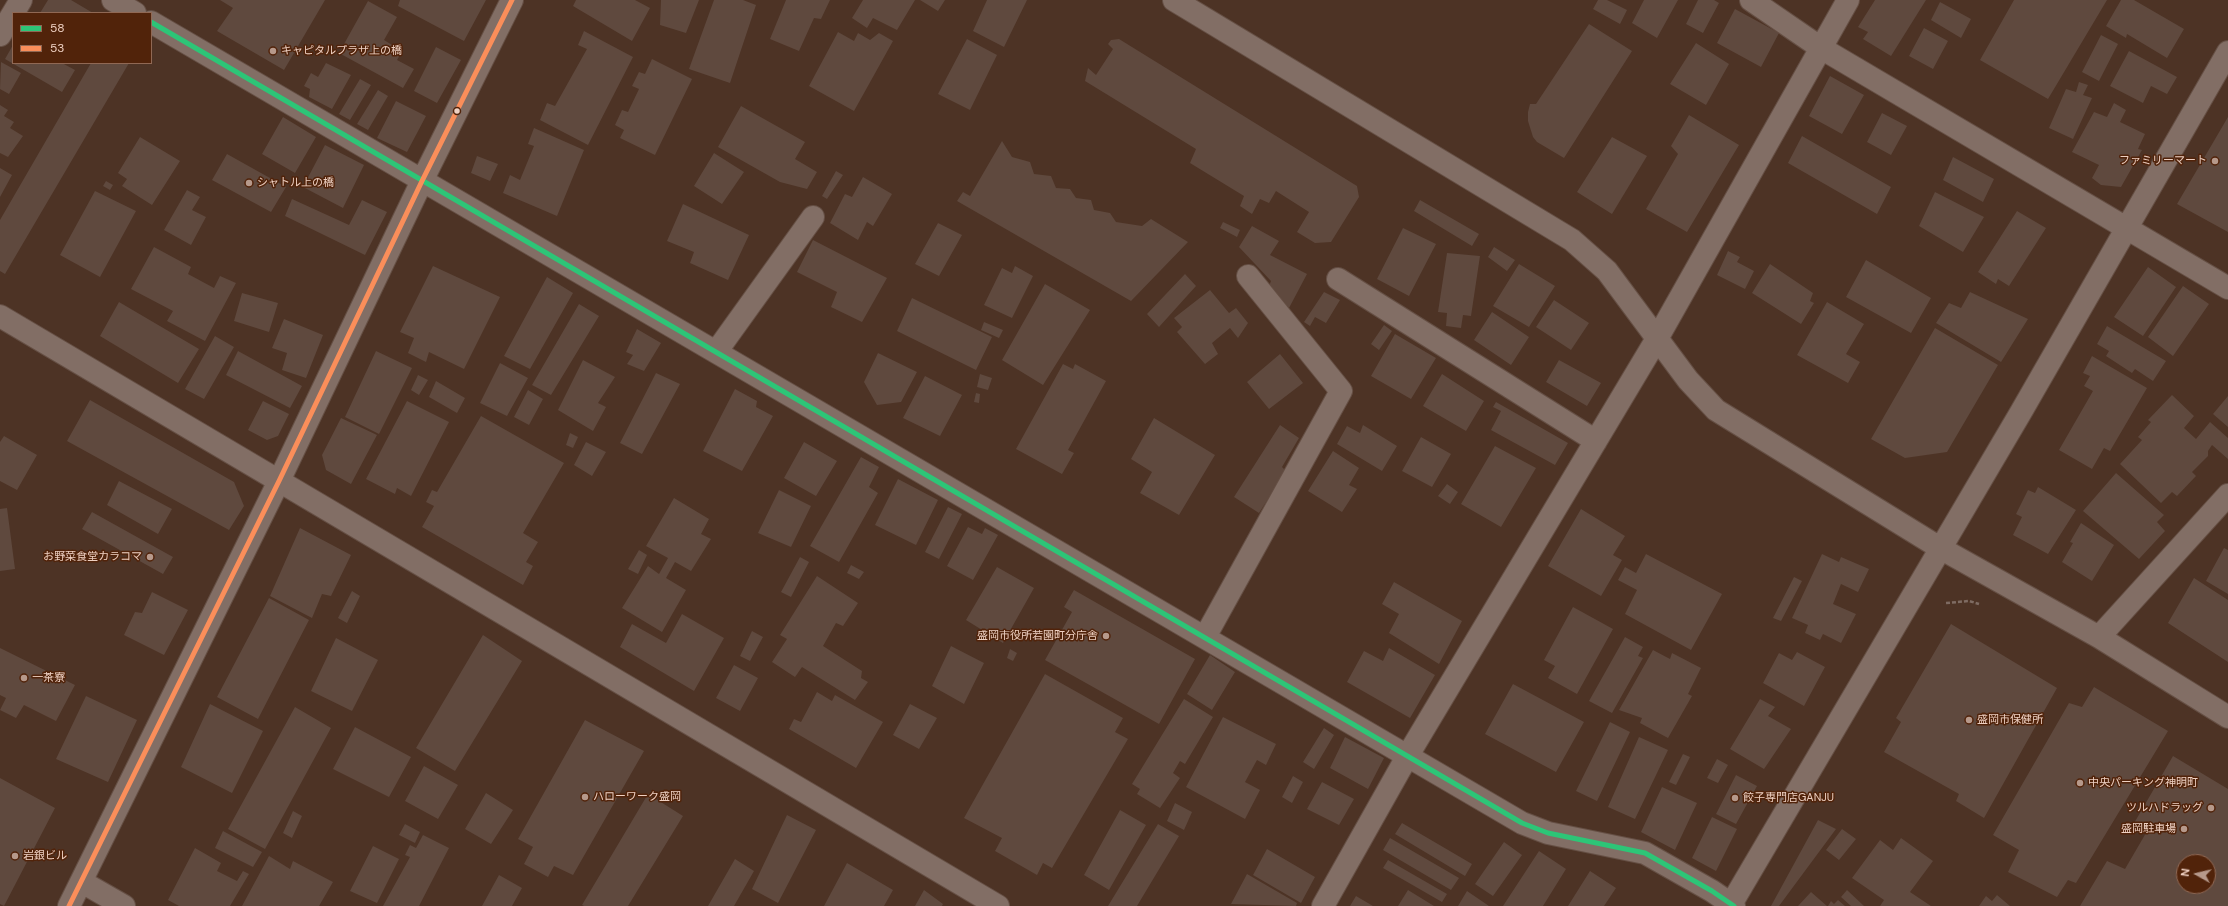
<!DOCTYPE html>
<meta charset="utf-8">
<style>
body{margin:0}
#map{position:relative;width:2228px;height:906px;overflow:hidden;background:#4d3325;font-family:"DM Sans",sans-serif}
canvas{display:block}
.legend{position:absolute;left:12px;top:12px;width:140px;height:52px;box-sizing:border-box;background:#51230a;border:1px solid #906854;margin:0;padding:5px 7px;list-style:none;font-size:12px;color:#eed0c2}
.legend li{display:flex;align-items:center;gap:8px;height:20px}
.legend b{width:20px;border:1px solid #906854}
.north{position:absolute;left:2176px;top:854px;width:40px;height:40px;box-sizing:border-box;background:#51230a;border:1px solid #906854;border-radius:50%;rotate:278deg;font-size:11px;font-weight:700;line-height:16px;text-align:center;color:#eed0c2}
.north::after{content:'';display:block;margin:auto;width:14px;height:18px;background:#b6998b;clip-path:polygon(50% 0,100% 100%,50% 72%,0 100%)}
</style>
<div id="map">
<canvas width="2228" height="906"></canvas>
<ul class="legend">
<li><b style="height:5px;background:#2dc577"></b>58</li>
<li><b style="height:5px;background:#fa8e5a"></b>53</li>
</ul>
<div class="north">N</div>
</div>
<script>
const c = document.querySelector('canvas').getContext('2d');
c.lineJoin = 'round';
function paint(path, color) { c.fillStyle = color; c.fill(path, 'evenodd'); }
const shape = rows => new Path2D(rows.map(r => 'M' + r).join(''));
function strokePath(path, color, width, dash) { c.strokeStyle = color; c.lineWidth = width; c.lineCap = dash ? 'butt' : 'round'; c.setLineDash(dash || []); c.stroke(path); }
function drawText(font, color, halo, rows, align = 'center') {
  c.font = font + ' "DM Sans","Noto Sans JP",sans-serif'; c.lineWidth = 3; c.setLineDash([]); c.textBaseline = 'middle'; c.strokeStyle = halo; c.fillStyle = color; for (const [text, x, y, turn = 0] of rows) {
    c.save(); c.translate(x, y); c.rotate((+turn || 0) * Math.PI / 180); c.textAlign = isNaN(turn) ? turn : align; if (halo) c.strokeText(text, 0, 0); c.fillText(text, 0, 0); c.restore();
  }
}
paint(shape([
 [48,0,71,0,93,13,40,13],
 [220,0,325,0,284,70,217,31,233,8],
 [400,0,486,0,464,41,398,6],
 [576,0,635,0,650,8,632,41,573,6],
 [661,0,699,0,686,33,660,25],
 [714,0,743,0,756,5,730,83,689,69],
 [786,0,830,0,821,19,814,18,799,51,770,39],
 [863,0,915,0,897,30,873,18,867,28,852,18],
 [920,0,945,0,938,11],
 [987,0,1027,0,1004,47,973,31],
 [1598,0,1607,0,1627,10,1620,24,1593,9],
 [1644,0,1678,0,1657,38,1632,23],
 [1698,0,1714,0,1719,3,1703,33,1686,24],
 [1875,0,1926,0,1891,56,1863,39,1868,32,1858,27],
 [2014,0,2107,0,2048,99,1980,60],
 [2121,0,2134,0,2184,29,2167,58,2127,34,2126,38,2106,26],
 [368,1,397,17,384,40,402,51,397,60,414,69,403,88,339,53],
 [1940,2,1971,19,1961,38,1931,20],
 [1735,9,1779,33,1761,67,1717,43],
 [1589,24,1632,51,1564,158,1537,142,1533,137,1528,121,1528,112,1530,104,1536,104],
 [1924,28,1948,41,1933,69,1909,56],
 [584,31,633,57,588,145,540,120,547,103,555,106,587,49,578,45],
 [838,32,854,41,858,33,870,40,879,33,893,41,854,111,809,86],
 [2101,35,2118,44,2099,81,2082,72],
 [967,39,997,55,970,110,938,94],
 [1119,39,1357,186,1359,197,1331,242,1315,243,1297,232,1309,212,1276,191,1269,203,1260,199,1252,214,1240,206,1244,196,1190,163,1196,149,1085,81,1088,68,1096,75,1113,49,1108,44,1111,40],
 [1696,43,1729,64,1706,105,1670,84],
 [13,45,13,63,62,63,75,70,62,92,5,59],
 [436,47,461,60,437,103,414,91],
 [2129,51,2177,77,2167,94,2151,86,2143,103,2110,86],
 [652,59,692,79,655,155,620,138,624,130,615,125,622,110,628,112,639,89,632,86,639,72,645,74],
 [1,62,21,73,9,94,0,89],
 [91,63,129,63,5,274,0,271,0,220],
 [326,63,351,75,332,109,309,97,310,89,304,86,311,73,318,77],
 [1830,76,1864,95,1842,134,1809,116],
 [360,79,371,85,350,120,339,114],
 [2079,82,2088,85,2083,95,2092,98,2073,139,2049,128,2066,89,2076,92],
 [378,90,388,96,368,130,357,124],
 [396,101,426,116,407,152,377,138],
 [2114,103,2126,110,2120,122,2145,134,2138,149,2142,150,2121,187,2101,185,2092,178,2099,165,2072,152,2094,112,2107,117],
 [0,105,8,110,4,116,14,122,10,128,23,136,8,157,0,153],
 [741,106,805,142,795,159,817,172,807,189,780,182,718,147],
 [1882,113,1907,126,1891,155,1867,142],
 [1689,115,1739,145,1687,232,1646,209,1678,154,1671,146],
 [283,117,316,137,295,173,262,154],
 [2228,117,2228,232,2177,204],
 [534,128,584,150,557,216,503,193,510,175,520,180,534,146,528,144],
 [1802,136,1891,187,1877,214,1788,163],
 [140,137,180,161,152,205,122,186,127,179,118,173],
 [1612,137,1647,156,1612,214,1577,192],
 [1002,141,1012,157,1030,162,1034,174,1051,176,1056,188,1070,189,1076,198,1091,200,1094,210,1110,213,1116,222,1142,226,1151,219,1188,242,1131,301,957,201,963,192,970,196],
 [325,145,364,165,343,208,303,187],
 [714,153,744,172,722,204,694,186],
 [227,154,286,187,271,212,212,180],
 [477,156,498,164,490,181,471,173],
 [1953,157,1994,179,1983,202,1943,180],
 [0,168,12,175,0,197],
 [836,171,843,175,827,199,822,196],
 [863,177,892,194,873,226,867,222,858,240,830,223,845,194,852,197],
 [106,181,113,185,110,190,103,186],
 [187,190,200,197,192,210,206,217,191,245,164,230],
 [95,191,136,211,100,277,60,255],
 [1935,192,1984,217,1963,252,1919,226],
 [292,199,349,225,362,200,387,212,365,255,285,216],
 [1420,200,1479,234,1472,246,1414,211],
 [683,204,749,235,728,280,690,263,694,252,667,241],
 [2017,211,2046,228,2009,286,1998,279,1996,284,1978,272],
 [1223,222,1240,230,1237,237,1220,228],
 [938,223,962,235,939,276,915,264],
 [1252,226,1279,241,1270,255,1307,274,1289,308,1269,286,1271,281,1239,247],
 [1403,228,1436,244,1409,296,1377,279],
 [813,240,887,278,862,322,831,307,837,292,797,272],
 [154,247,191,267,188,274,214,288,220,276,236,283,205,341,167,321,173,311,131,289],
 [1494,247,1515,260,1507,271,1488,257],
 [1728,251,1740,257,1737,262,1754,271,1745,289,1717,275],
 [1447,253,1480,256,1471,316,1463,315,1461,328,1446,326,1447,313,1438,312],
 [1866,260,1931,298,1911,333,1846,297],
 [1519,264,1555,286,1529,327,1493,306],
 [1770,264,1813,293,1810,301,1814,303,1801,324,1752,293],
 [433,266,500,297,464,369,429,352,426,362,408,353,414,338,400,332],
 [1015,266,1033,276,1012,318,984,305,1002,268,1012,273],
 [2148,267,2176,287,2143,336,2114,317],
 [1185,274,1196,286,1159,327,1147,314],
 [547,277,573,293,530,369,504,356],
 [1045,284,1090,310,1043,385,1002,360],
 [2183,286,2209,304,2173,356,2148,337],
 [1210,290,1229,313,1236,308,1248,323,1238,338,1230,328,1212,343,1218,354,1205,364,1177,332,1182,327,1174,318],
 [1324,292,1340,300,1326,323,1315,317,1310,326,1304,322],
 [1970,292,2028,319,2001,362,1936,323,1949,303,1961,308],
 [242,293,278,303,269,332,234,321],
 [912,298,992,337,976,370,897,331],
 [1554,300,1589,323,1571,350,1536,327],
 [119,302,199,349,178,383,100,336],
 [1827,302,1864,324,1846,354,1860,362,1848,383,1797,355],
 [579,304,599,316,551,395,532,385],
 [1492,312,1529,337,1511,365,1474,340],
 [284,319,323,335,306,378,282,370,287,353,272,348],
 [984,322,1003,330,999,338,981,330],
 [1384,325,1392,331,1379,350,1371,344],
 [2107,326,2166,361,2153,381,2135,369,2132,373,2106,356,2109,351,2097,344],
 [1935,328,1998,365,1947,452,1905,458,1871,439],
 [637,329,661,343,644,371,627,364,633,355,626,352],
 [1395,334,1436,358,1411,399,1371,376],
 [215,336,234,347,204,399,185,389],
 [238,351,302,386,290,408,226,375],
 [376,351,412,368,379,434,345,417],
 [878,353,917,372,901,402,877,405,864,382],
 [1280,354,1303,383,1269,409,1247,382],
 [2092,356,2147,388,2110,451,2104,448,2092,469,2059,450,2093,391,2084,386,2090,376,2083,373],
 [583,360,615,377,598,403,606,407,593,431,558,410],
 [1559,360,1601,383,1587,406,1546,382],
 [500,363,528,378,507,416,480,403],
 [1063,364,1073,369,1075,364,1106,381,1068,450,1074,453,1062,474,1016,449],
 [656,373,680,384,642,454,620,443],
 [980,374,992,378,988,390,977,387],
 [1442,374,1484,401,1466,431,1423,406],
 [418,375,428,380,419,395,411,390],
 [925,376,962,395,940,436,903,418],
 [436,381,465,398,457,413,429,397],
 [735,389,757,401,756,407,773,416,742,471,703,451],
 [528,390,543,399,529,425,514,417],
 [976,393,980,394,979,403,974,402],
 [2172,395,2194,416,2184,428,2196,439,2210,422,2228,438,2228,459,2212,445,2208,451,2208,456,2192,472,2196,476,2177,496,2172,492,2161,503,2120,464,2142,440,2138,437,2151,422,2148,420],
 [2228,396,2228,427,2213,414],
 [90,400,234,482,244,506,229,530,67,441],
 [263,401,289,414,278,436,267,440,248,430],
 [407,401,449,422,411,496,397,488,395,494,366,479],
 [1496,402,1568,443,1555,465,1491,430,1501,411,1493,407],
 [481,416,564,463,523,533,538,542,526,562,533,566,523,585,422,527,434,506,426,502,432,490,437,492],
 [341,418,377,435,351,484,326,470,322,455],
 [1154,418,1215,455,1179,515,1140,493,1152,472,1131,459],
 [1280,425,1299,438,1282,467,1286,471,1259,513,1234,497],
 [1363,425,1397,446,1382,471,1337,444,1347,426,1360,433],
 [570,433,578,437,573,448,566,445],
 [4,436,37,455,17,490,0,481,0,442],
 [1421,437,1451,454,1432,487,1402,471],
 [586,442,606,452,592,476,574,465],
 [804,442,837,461,816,496,784,478],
 [1495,446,1536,468,1501,527,1461,504],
 [1333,451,1359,468,1349,485,1357,489,1342,512,1308,491],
 [861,457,879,467,869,487,878,493,839,562,810,546],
 [2116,473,2164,515,2157,522,2165,531,2139,559,2083,511],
 [898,479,938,500,916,545,875,525],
 [119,481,172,509,158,534,107,505],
 [1447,484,1458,492,1450,504,1438,496],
 [2038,487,2076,510,2048,554,2013,535,2022,517,2016,514,2028,490,2035,493],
 [779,490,811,506,791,547,758,533],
 [674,498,709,519,701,534,711,539,691,571,675,562,666,578,686,590,662,632,622,608,648,566,659,574,668,558,646,546],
 [948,507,962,514,939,559,925,552],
 [7,508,15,569,0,571,0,509],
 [1581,509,1625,536,1613,555,1622,560,1601,596,1548,566],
 [92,512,173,557,163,574,82,529],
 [2081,523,2114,545,2092,581,2062,562,2073,543,2070,542],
 [968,527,982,534,985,528,998,535,973,580,947,566],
 [300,528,351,555,331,596,322,594,312,618,270,596],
 [2224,548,2228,550,2228,594,2206,581],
 [639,550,647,555,638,574,628,569],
 [1646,554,1722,594,1691,650,1625,614,1637,590,1618,580,1625,567,1636,573],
 [1822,554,1839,562,1841,557,1869,569,1858,592,1841,584,1833,604,1856,614,1841,643,1823,634,1820,640,1805,633,1808,625,1792,618],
 [800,557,809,562,791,597,781,592],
 [851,565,864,572,859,579,847,573],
 [997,567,1034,588,1003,643,966,620],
 [817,576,858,603,843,626,836,623,823,646,862,671,861,678,868,682,855,700,802,667,795,677,772,662,787,639,780,635],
 [1794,577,1802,581,1781,621,1773,618],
 [2194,578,2228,600,2228,662,2168,623],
 [1394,582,1462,621,1439,664,1389,633,1399,614,1382,604],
 [1074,590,1195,659,1159,724,1045,660,1072,612,1064,607],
 [352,591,360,596,347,623,338,618],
 [152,592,188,610,164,655,124,635,135,612,142,613],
 [269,598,309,620,258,719,217,697],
 [1573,607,1613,629,1577,694,1548,678,1555,666,1544,660],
 [682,614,724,638,694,691,620,647,632,624,666,643],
 [1951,624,2057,688,1984,818,1956,801,1959,794,1884,752,1901,722,1896,718],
 [752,631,763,637,750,661,740,656],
 [483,635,522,661,455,771,416,748],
 [1625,637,1643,647,1638,656,1643,658,1612,713,1589,701],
 [336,638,378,660,352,711,311,691],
 [951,646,984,663,964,704,932,686],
 [0,648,75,685,56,721,24,705,16,718,0,710,6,698,0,695],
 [1389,648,1435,675,1410,718,1347,682,1364,651,1383,661],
 [1010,649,1017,653,1013,661,1007,658],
 [1653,650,1670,659,1672,653,1701,668,1688,694,1692,696,1668,738,1640,723,1642,718,1619,710],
 [1797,652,1825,667,1804,706,1763,683,1779,653,1792,660],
 [1210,655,1235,672,1212,710,1187,694],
 [734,665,758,678,740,711,716,698],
 [1045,674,1123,718,1115,732,1128,739,1052,868,1043,863,1037,875,995,851,1002,838,964,818],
 [1513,684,1584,722,1556,772,1485,734],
 [2094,687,2168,731,2076,883,2068,880,2057,897,2008,872,2019,850,1993,835,2069,703,2082,707],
 [817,692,832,701,835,695,883,722,856,768,789,729,794,719,801,722],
 [86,696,137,720,108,782,56,759],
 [1184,699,1213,717,1185,764,1180,761,1173,773,1180,778,1160,808,1137,794,1140,789,1132,784],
 [1760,699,1775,707,1768,716,1791,729,1764,769,1730,749],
 [210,704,263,731,232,793,181,767],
 [910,704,937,718,919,749,893,735],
 [295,707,331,728,265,849,228,829],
 [1223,717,1276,744,1266,765,1257,760,1245,782,1260,790,1245,819,1186,787],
 [585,720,644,751,573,875,554,866,548,877,524,864,533,847,518,839],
 [1610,722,1630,732,1597,801,1576,791],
 [355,727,411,757,389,797,333,769],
 [1324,728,1334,735,1314,769,1303,762],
 [1345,737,1384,758,1368,789,1330,768],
 [1639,737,1668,750,1635,819,1608,807],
 [1683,754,1690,757,1676,785,1669,782],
 [2173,756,2228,789,2228,906,2080,906,2107,861,2125,869,2146,833,2133,825],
 [2184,862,2208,862,2208,886,2184,886],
 [1717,759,1728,765,1718,783,1707,778],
 [424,766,458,785,438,819,405,801],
 [1736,775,1757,786,1736,824,1716,814],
 [1293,776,1303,782,1292,803,1282,797],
 [0,778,55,808,4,906,0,904],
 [1322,782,1354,799,1339,825,1307,809],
 [1662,787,1697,803,1675,850,1641,832],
 [486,793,513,810,491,844,465,829],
 [648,794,683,816,628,906,584,906,582,905],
 [1175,803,1192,812,1184,830,1167,821],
 [1120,810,1146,825,1109,890,1084,875],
 [293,811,302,816,292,838,283,833],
 [787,815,816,830,778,903,752,889],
 [1712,817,1737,829,1716,871,1692,858],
 [1818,820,1836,829,1779,906,1771,906],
 [1402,823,1472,864,1465,876,1395,834],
 [405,824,420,832,415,843,399,835],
 [1158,824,1179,836,1137,906,1108,906],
 [1842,829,1856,839,1839,860,1826,850],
 [223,831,262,852,253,867,215,848],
 [423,835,449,848,419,906,383,906,410,857,405,855,410,845,416,848],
 [1390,838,1459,878,1451,890,1383,850],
 [1901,838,1933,861,1910,892,1931,906,1880,906,1884,900,1852,878,1880,840,1893,850],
 [1504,842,1522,855,1493,896,1475,884],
 [373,846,399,859,377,903,350,891],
 [195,848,221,863,217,871,237,881,243,871,249,874,230,906,179,906,168,900],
 [1267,849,1315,877,1301,903,1253,875],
 [1539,851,1566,869,1543,906,1503,906],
 [269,856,290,869,293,861,333,882,319,906,242,906],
 [735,859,754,871,734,906,708,906],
 [1388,860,1447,894,1442,902,1383,868],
 [847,863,893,890,884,906,824,906],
 [1590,871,1616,888,1604,906,1568,906],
 [1247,874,1297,903,1296,906,1231,904],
 [499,875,522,888,512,906,482,906],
 [924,890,943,904,942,906,915,906],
 [1408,890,1434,906,1398,906],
 [1847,890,1864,906,1851,906,1841,897],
 [1467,891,1489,906,1458,906],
 [1811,892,1827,906,1798,906],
 [1997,895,2010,906,1979,906,1986,896,1992,901],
 [1356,896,1373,906,1350,906],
 [1838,900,1845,906,1828,906,1831,901,1834,904]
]), '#5f493e');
const minor = shape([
 [113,0,135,13],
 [1174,0,1572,240,1607,271,1688,380,1716,410,1940,548,2099,637,2228,717],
 [1751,0,1821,48,2228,288],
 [151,22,1522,823,1548,833,1645,853,1712,891,1734,906],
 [0,35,21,0],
 [1338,279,1596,441],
 [0,316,998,906],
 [716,352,813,217],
 [1205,637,1341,391,1248,276],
 [2099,637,2228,495],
 [82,882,124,906],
 [69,906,279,481,422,181,512,0],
 [1323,906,1408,755,1658,337,1848,0],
 [1730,906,2021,412,2228,52]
]);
strokePath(minor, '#654f44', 24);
strokePath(shape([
 [1946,603,1969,601,1979,604]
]), '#7e6b62', 2.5, [4, 2]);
strokePath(minor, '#826e65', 22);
strokePath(shape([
 [151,22,1522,823,1548,833,1645,853,1712,891,1734,906]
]), '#2dc577', 5);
strokePath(shape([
 [69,906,279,481,422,181,512,0]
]), '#fa8e5a', 5);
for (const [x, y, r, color] of [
 [273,51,4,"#b6998b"],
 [457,111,3.5,"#eed0c2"],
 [2215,161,4,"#b6998b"],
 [249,183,4,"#b6998b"],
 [150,557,4,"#b6998b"],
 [1106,636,4,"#b6998b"],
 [24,678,4,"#b6998b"],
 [1969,720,4,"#b6998b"],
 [2080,783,4,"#b6998b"],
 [585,797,4,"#b6998b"],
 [1735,798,4,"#b6998b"],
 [2211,808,4,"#b6998b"],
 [2184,829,4,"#b6998b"],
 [15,856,4,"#b6998b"]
]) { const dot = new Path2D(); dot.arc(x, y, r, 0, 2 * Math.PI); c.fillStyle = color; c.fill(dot); strokePath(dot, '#51230a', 1.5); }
drawText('11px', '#eed0c2', '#51230a', [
 ["キャピタルプラザ上の橋",281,51],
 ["ファミリーマート",2207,161,"right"],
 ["シャトル上の橋",257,183],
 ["お野菜食堂カラコマ",142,557,"right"],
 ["盛岡市役所若園町分庁舎",1098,636,"right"],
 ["一茶寮",32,678],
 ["盛岡市保健所",1977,720],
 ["中央パーキング神明町",2088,783],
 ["ハローワーク盛岡",593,797],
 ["餃子専門店GANJU",1743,798],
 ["ツルハドラッグ",2203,808,"right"],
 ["盛岡駐車場",2176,829,"right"],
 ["岩銀ビル",23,856]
], 'left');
</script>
